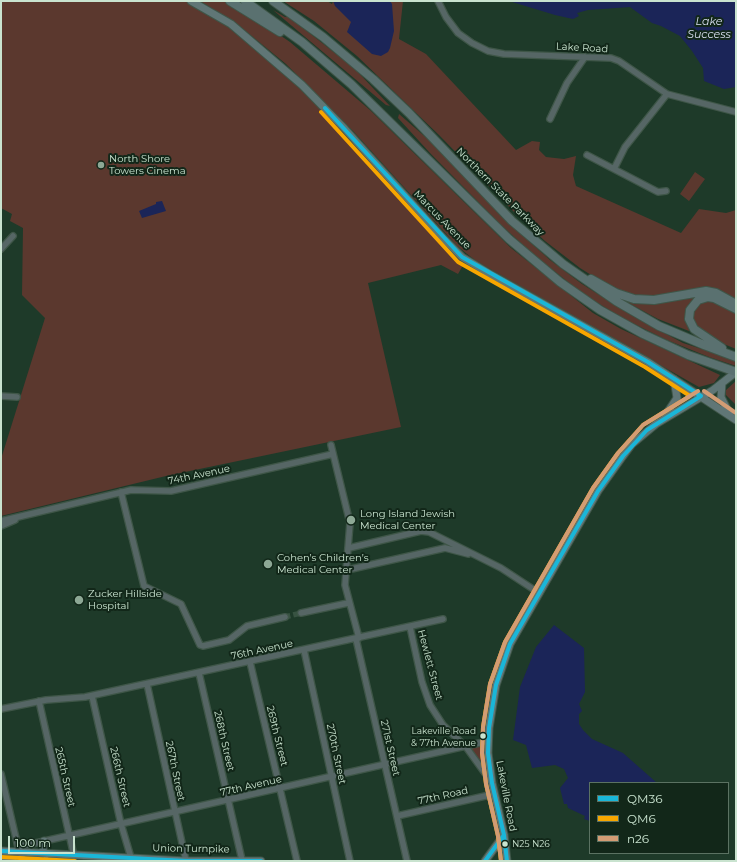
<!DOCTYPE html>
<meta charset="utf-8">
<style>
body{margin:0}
#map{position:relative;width:737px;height:862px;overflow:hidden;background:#1e3a29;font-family:Montserrat,sans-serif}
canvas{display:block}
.frame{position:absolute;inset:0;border:2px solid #c9e3cf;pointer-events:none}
.legend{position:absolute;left:589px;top:782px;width:140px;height:72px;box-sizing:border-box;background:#122719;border:1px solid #5b7262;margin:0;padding:5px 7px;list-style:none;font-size:12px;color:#c9e3cf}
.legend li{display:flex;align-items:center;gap:8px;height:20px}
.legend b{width:20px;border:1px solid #5b7262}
.scale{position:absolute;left:8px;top:836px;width:67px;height:18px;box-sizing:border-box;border:2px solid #c9e3cf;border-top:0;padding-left:5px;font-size:12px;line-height:14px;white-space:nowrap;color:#c9e3cf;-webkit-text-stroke:3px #122719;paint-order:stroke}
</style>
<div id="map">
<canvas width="737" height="862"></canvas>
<div class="frame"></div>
<ul class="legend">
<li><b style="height:5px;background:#1ab6d8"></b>QM36</li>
<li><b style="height:5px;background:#f7a600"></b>QM6</li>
<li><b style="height:5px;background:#d39c74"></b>n26</li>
</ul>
<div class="scale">100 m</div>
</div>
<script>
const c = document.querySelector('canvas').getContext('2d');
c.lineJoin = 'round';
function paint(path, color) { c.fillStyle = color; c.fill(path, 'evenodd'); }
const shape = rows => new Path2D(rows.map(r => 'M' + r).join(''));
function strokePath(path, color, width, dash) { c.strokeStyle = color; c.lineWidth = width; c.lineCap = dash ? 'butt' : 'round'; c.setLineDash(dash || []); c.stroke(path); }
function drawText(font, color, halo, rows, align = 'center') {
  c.font = font + ' Montserrat,sans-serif'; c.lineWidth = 4; c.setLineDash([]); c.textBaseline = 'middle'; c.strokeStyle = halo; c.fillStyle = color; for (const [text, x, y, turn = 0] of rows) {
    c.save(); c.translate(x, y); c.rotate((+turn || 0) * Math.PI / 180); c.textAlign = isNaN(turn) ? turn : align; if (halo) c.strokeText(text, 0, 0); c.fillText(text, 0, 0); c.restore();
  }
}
paint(shape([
 [1,1,191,1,219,16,285,70,466,260,458,274,441,265,368,283,401,427,166,476,1,516,1,459,45,318,22,295,23,228,10,221,12,214,1,208],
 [200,1,225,1,253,17,290,42,370,110,511,248,593,313,621,329,720,375,714,383,699,387,476,261,457,246,354,132,286,64,237,24],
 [283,1,327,1,332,4,333,1,403,1,399,39,426,54,516,150,532,141,540,142,539,150,546,157,564,159,576,156,573,175,576,186,681,233,699,209,726,213,736,210,736,300,715,289,654,296,636,296,612,288,580,268,545,241,518,216,439,135,357,56,314,21],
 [273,10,285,17,289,17,354,68,390,106,386,105],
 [399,114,438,148,504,219,550,260,582,284,631,315,683,343,736,360,736,366,709,357,667,340,624,319,583,294,533,254,500,224,430,153,398,118],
 [695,172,705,179,689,201,680,194],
 [702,292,690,303,687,309,691,329,689,331,658,319,623,300],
 [703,300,713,300,736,311,736,349,714,340,699,330,691,319,692,311],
 [736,381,736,405,726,395,726,390],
 [488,741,492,783,466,747]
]), '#5b382e');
paint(shape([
 [333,1,390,1,392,4,394,31,390,48,388,52,381,56,372,54,347,32,351,22,335,6],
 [509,1,736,1,736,87,724,89,704,81,703,68,692,51,680,36,661,26,652,23,630,7,588,10,577,13,579,16,573,19,555,15],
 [162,201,166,211,142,218,139,211,156,204,156,202],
 [554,625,584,648,585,692,579,704,582,711,579,714,579,724,583,730,592,739,623,753,657,783,590,783,590,821,584,819,585,816,568,808,567,804,564,804,560,788,568,778,564,769,555,765,532,768,526,745,513,740,520,687,536,647]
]), '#1b2558');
strokePath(shape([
 [285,617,301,613]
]), '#385342', 5.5, [5.5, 3]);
const minor = shape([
 [438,1,446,17,458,33,472,43,488,51,504,54,611,58,619,61,667,94,736,112],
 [550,119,567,83,585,57],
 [587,155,658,192,666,191],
 [614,169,625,147,667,94],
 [1,249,13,236],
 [1,396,17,397],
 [331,445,350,523,345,585,359,638],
 [121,492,144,586,181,604,200,645,203,646,229,640,247,626,285,617],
 [1,521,131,490,171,491,333,454],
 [1,526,15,520],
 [349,548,421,531,429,532,501,568,539,593],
 [347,570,445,548,468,554],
 [301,613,348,603],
 [410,627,422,682,430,705,443,725,466,747,492,783],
 [356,639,407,861],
 [304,650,350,861],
 [250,662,297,861],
 [199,673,242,860],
 [147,684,186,861],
 [92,696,121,824,132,861],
 [39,701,74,856],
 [1,709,46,700,85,697,443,619],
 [1,774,18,847,24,861],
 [397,816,494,794],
 [18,847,488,741]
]);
const major = shape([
 [191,1,231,24,302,85,345,129,444,239,462,257,490,274,648,362,736,420],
 [722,383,721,397,730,415],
 [665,416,677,398,674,379],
 [44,841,43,851,46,855],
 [1,851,186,861,261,861],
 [1,860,13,861],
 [485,861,504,835],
 [507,861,504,835,492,783,488,753,489,728,496,685,510,644,598,491,623,456,632,444,656,424,713,390,736,372]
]);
const highway = shape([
 [230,1,280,32],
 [245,1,302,42,351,84,509,239,560,282,600,310,643,334,688,355,736,372],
 [273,1,323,37,373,79,409,113,512,221,563,264,616,301,659,326,704,345,736,357],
 [591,279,616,293,634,299,654,300,706,291,716,293,736,304],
 [722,348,694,329,689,319,690,310,698,300,708,297,714,298,736,309]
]);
strokePath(minor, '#3f5648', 8);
strokePath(major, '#3f5648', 9);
strokePath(highway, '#3f5648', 10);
strokePath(minor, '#566665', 5.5);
strokePath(major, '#607676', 7);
strokePath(highway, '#5a7170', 8);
strokePath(shape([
 [325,108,462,257,648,362,701,396,647,430,623,456,598,491,510,644,496,685,489,728,488,753,492,783,504,835,507,861],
 [1,851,186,861,261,861],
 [485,861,504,835]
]), '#1ab6d8', 4);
strokePath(shape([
 [321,112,458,262,645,367,690,396,643,425,618,453,593,488,505,642,490,684,483,727,482,753,486,784,498,836,501,861],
 [1,857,75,861]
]), '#f7a600', 4);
strokePath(shape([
 [704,391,736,413],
 [501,861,498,836,486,784,482,753,483,727,490,684,505,642,593,488,618,453,643,425,698,391]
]), '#d39c74', 4);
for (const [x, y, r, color] of [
 [101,165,4,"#8da895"],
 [351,520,5,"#8da895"],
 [268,564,5,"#8da895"],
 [79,600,5,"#8da895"],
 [483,736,3.5,"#c9e3cf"],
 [505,844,3.5,"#c9e3cf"]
]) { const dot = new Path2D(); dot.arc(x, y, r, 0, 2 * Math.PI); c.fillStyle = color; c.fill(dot); strokePath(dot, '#122719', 1.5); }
drawText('9px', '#c9e3cf', '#122719', [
 ["Lakeville Road",476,731],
 ["& 77th Avenue",476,743],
 ["N25 N26",512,844,"left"]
], 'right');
drawText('10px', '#c9e3cf', '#122719', [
 ["Lake Road",582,48,3],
 ["Northern State Parkway",500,192,45],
 ["Marcus Avenue",442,220,46],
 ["74th Avenue",199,475,-12],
 ["76th Avenue",262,650,-12],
 ["Hewlett Street",430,665,75],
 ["269th Street",277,736,76],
 ["268th Street",224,741,77],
 ["271st Street",390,748,77],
 ["270th Street",336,754,78],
 ["267th Street",175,771,78],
 ["265th Street",65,777,77],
 ["266th Street",120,777,77],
 ["77th Avenue",251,786,-13],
 ["77th Road",443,796,-13],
 ["Lakeville Road",506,796,79],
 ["Union Turnpike",191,849,1]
]);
drawText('10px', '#c9e3cf', '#122719', [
 ["North Shore",109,159],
 ["Towers Cinema",109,171],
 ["Long Island Jewish",360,514],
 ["Medical Center",360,526],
 ["Cohen’s Children’s",277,558],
 ["Medical Center",277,570],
 ["Zucker Hillside",88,594],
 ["Hospital",88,606]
], 'left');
drawText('italic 11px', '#d7ddef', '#122719', [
 ["Lake",709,22],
 ["Success",709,35]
]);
</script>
